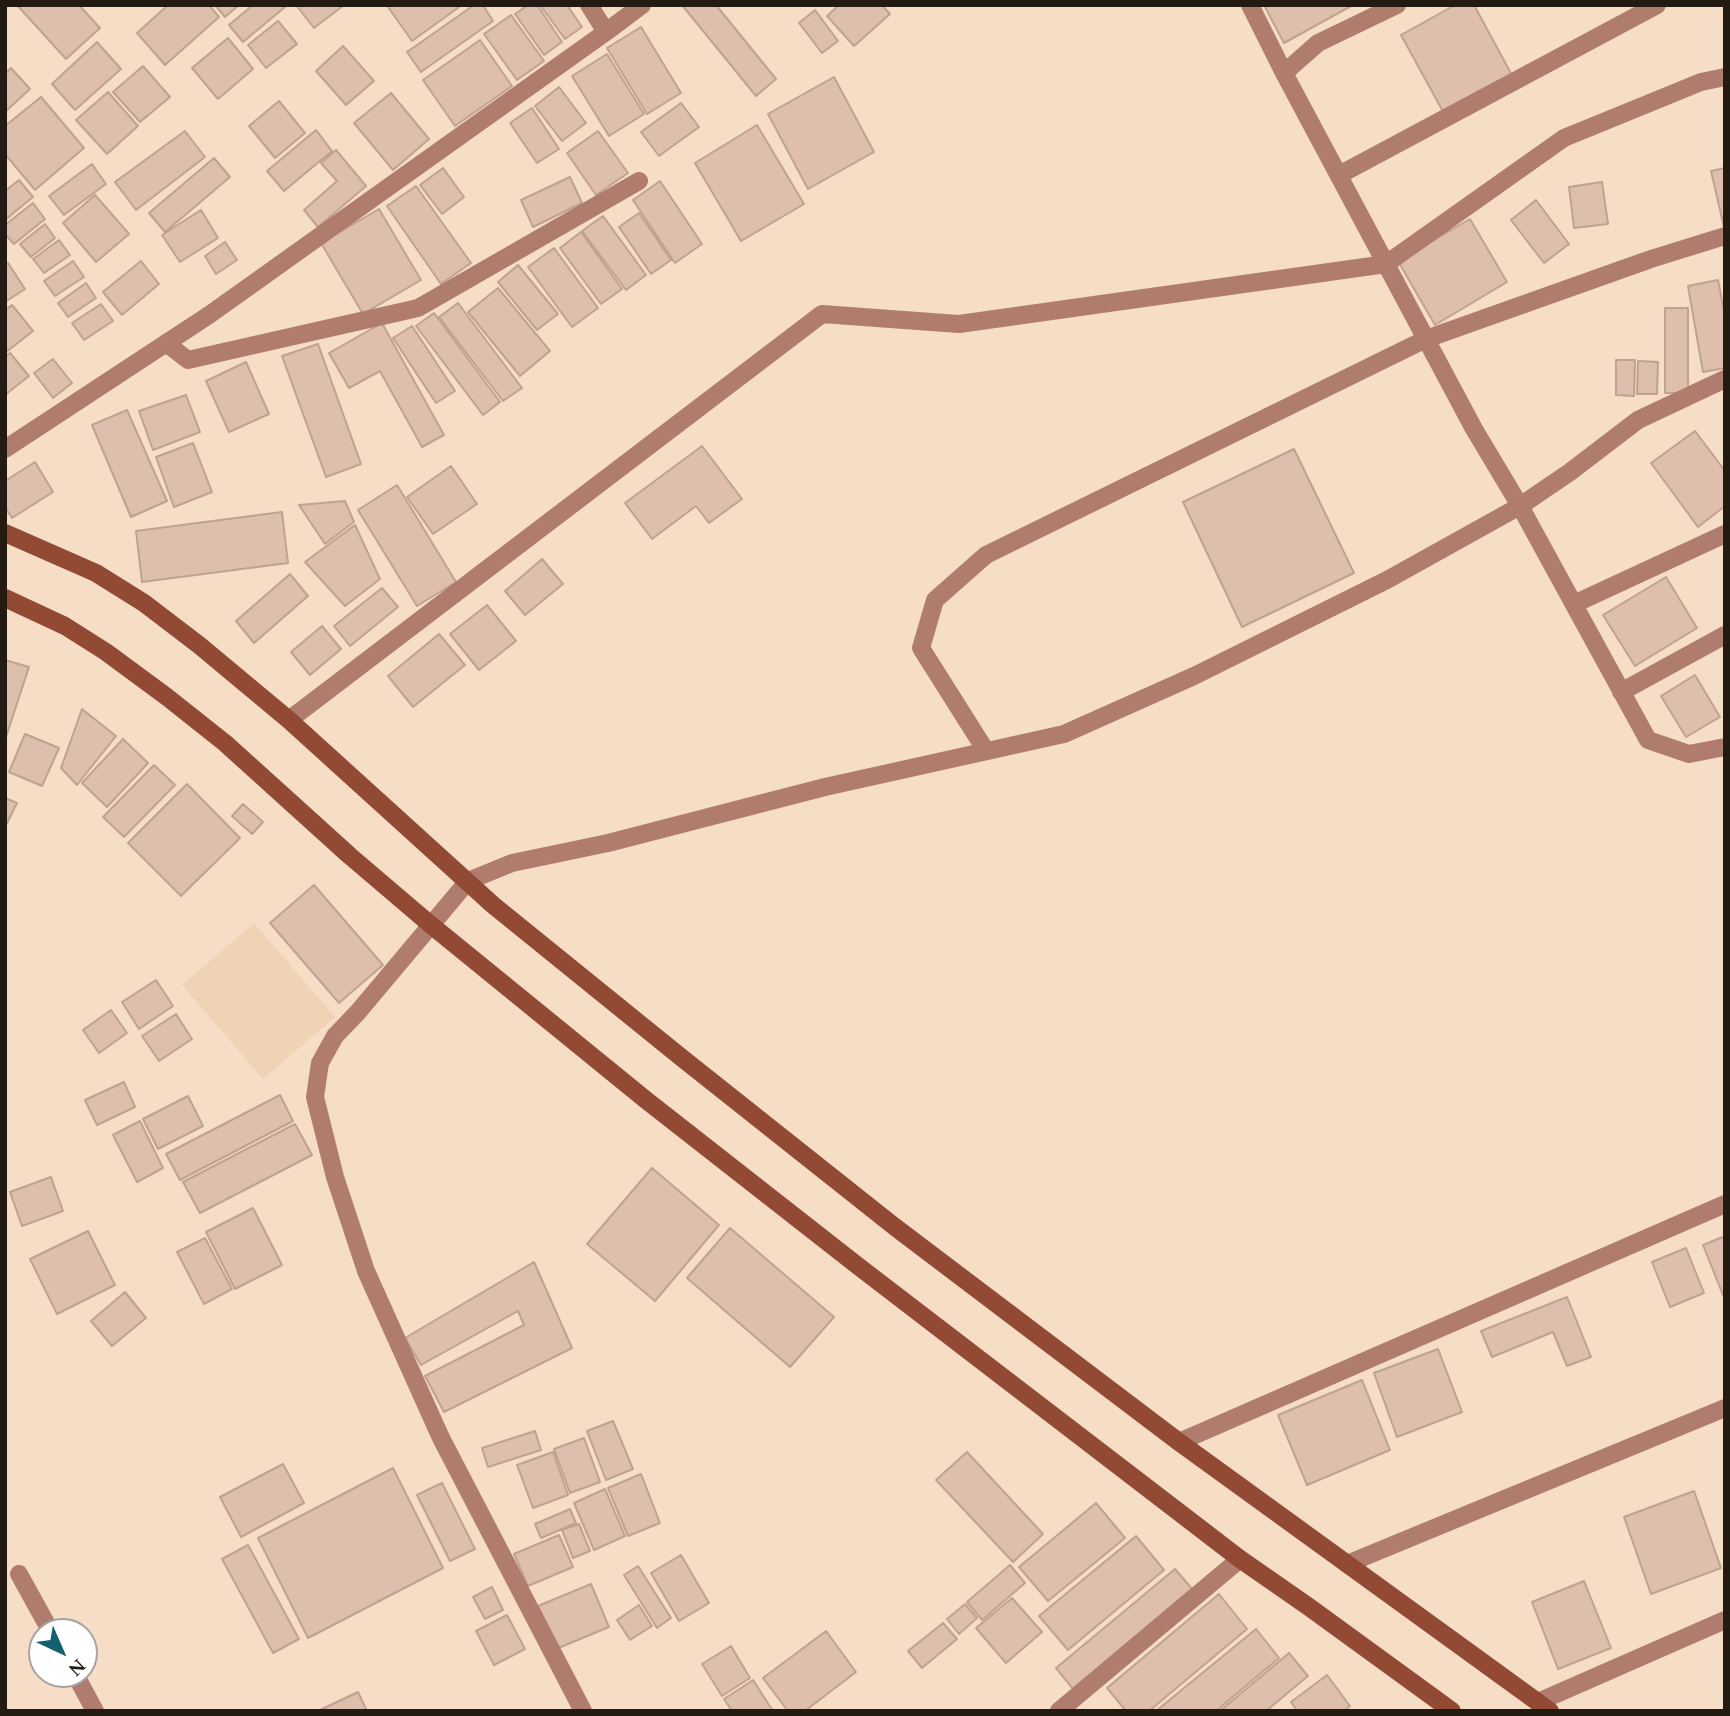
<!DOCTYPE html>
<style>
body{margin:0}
#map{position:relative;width:1730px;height:1716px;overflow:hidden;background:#f6ddc5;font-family:Spectral,serif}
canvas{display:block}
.frame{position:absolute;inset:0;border:7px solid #231a11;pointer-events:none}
.north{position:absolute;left:28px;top:1618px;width:70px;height:70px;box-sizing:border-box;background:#fff;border:2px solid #a7a3a0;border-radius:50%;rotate:136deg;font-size:19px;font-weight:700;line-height:28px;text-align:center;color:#231a11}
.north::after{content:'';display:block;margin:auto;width:24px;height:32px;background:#15606e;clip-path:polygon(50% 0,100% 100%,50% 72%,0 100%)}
</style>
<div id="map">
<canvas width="1730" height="1716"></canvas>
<div class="frame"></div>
<div class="north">N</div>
</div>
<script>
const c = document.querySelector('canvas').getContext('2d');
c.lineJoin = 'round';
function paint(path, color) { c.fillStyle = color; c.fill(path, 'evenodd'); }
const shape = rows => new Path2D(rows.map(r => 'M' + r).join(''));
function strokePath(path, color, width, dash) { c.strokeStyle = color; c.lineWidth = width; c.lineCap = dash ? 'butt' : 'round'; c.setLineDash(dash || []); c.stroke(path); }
paint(shape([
 [254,923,335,1017,263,1079,182,985]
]), '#f0d2b4');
const building = shape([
 [17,5,79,5,100,28,66,59,17,5],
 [168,5,209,5,219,17,165,65,137,33,168,5],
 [215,5,239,5,225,17,215,5],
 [253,5,283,5,285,7,243,42,229,25,253,5],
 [296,5,344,5,314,28,296,5],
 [391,5,462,5,412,41,388,7,391,5],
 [474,5,483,5,493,21,421,72,407,52,474,5],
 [528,5,537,5,562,42,544,55,515,14,528,5],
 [540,5,567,5,582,27,565,39,540,5],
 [682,5,716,5,776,79,756,96,682,5],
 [839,5,882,5,890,14,854,46,827,16,839,5],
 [1264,5,1353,5,1284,43,1264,5],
 [1455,5,1474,5,1514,79,1446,117,1401,35,1455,5],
 [815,10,838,41,822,53,799,23,815,10],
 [511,15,544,61,517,80,484,34,511,15],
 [278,21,297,44,266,68,248,45,278,21],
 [641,27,681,93,647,114,607,48,641,27],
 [228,38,253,69,218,99,192,68,228,38],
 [480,40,512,86,455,126,423,80,480,40],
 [97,42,121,69,75,110,52,84,97,42],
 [343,46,374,81,346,105,316,71,343,46],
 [607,54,644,114,609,136,572,76,607,54],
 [143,66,170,97,140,122,113,92,143,66],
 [11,68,30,89,5,112,5,74,11,68],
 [834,77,874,152,808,189,768,114,834,77],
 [559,87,586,123,562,141,535,106,559,87],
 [108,92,138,126,107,154,76,120,108,92],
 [391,93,429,139,393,170,354,123,391,93],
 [41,97,84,148,35,190,5,154,5,126,41,97],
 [279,101,305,133,275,158,249,126,279,101],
 [681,103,699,127,659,156,641,132,681,103],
 [532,108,559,149,537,163,510,123,532,108],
 [757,125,804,204,741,241,695,163,757,125],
 [316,130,332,151,284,191,267,171,316,130],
 [185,131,205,157,136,210,115,182,185,131],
 [598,131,628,173,596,195,567,153,598,131],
 [336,150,366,186,318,227,304,210,337,181,321,163,336,150],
 [214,158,230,177,165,232,149,213,214,158],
 [92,164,106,184,64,215,49,196,92,164],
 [443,168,464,197,442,214,420,185,443,168],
 [1725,168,1725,227,1724,227,1711,171,1725,168],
 [570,177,582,203,533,227,521,200,570,177],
 [19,180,33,197,5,220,5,191,19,180],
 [660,181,702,244,675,263,633,200,660,181],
 [1602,182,1608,224,1574,228,1569,187,1602,182],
 [416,186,471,263,441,284,387,206,416,186],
 [95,195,129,234,96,262,63,223,95,195],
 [1536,200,1569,244,1544,263,1511,220,1536,200],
 [33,203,45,219,14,244,5,234,5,225,33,203],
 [379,209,421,280,363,314,321,243,379,209],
 [201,210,218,238,180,262,162,235,201,210],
 [639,213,671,260,651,274,619,227,639,213],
 [603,216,646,275,626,290,582,231,603,216],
 [1470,219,1507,282,1435,325,1398,261,1470,219],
 [45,224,55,238,31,257,20,244,45,224],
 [581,232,622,289,601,304,560,248,581,232],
 [59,240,70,255,44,273,33,259,59,240],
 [225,242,237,260,216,274,205,256,225,242],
 [554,248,598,308,572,327,528,267,554,248],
 [73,261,84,277,55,296,44,281,73,261],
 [141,261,159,284,122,315,103,292,141,261],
 [8,263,25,289,5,302,5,265,8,263],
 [518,265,558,314,537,330,498,282,518,265],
 [1718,280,1725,316,1725,368,1703,372,1688,286,1718,280],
 [86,283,96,298,68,317,58,303,86,283],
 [498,288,550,351,520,376,468,312,498,288],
 [458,303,522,388,503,401,439,317,458,303],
 [101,304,113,321,84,340,72,323,101,304],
 [12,305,33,331,5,353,5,310,12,305],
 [1665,308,1688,308,1688,393,1665,393,1665,308],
 [434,313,500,402,483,415,416,326,434,313],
 [382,323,444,435,422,447,380,371,349,388,329,353,382,323],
 [412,326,455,391,436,403,393,338,412,326],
 [318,344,361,464,326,477,282,356,318,344],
 [10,353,29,376,5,395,5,357,10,353],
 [53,359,72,383,53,398,34,373,53,359],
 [1616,360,1635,360,1634,396,1616,395,1616,360],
 [1638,361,1658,362,1657,394,1637,394,1638,361],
 [246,362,269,414,229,432,206,381,246,362],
 [186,395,200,432,153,450,139,411,186,395],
 [127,410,167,501,131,517,92,425,127,410],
 [1695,431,1725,471,1725,506,1698,527,1651,463,1695,431],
 [193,443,212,492,174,507,156,457,193,443],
 [702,446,742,499,709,523,696,506,652,539,625,503,702,446],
 [1294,449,1354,573,1242,627,1183,502,1294,449],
 [35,462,53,492,12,518,5,507,5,481,35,462],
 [451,466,477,504,433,534,407,497,451,466],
 [397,485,456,582,417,606,358,510,397,485],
 [345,501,354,522,325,544,299,505,345,501],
 [282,512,288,563,142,582,136,531,282,512],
 [355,525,380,579,345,606,305,562,355,525],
 [542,559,563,584,525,615,505,591,542,559],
 [290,574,308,596,254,643,236,621,290,574],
 [1666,577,1697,628,1635,666,1603,615,1666,577],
 [382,588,398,607,350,646,334,626,382,588],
 [487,605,516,641,479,670,450,634,487,605],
 [322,626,341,649,310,675,291,652,322,626],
 [439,634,465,665,413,707,388,676,439,634],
 [5,660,29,667,5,740,5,660],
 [1695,675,1720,717,1686,737,1661,696,1695,675],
 [82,709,116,736,77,785,61,768,82,709],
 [25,734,59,748,42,786,9,772,25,734],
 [123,739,148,763,107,807,82,783,123,739],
 [154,765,175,785,124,837,103,817,154,765],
 [187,784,240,838,181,896,128,843,187,784],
 [5,798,17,803,5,827,5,798],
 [243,804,263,822,252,834,232,816,243,804],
 [314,885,383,965,339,1003,270,923,314,885],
 [156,980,173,1006,139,1029,122,1002,156,980],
 [111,1010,127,1033,99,1053,83,1030,111,1010],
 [176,1014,192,1039,159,1061,142,1036,176,1014],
 [124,1082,135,1107,97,1125,85,1100,124,1082],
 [280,1095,293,1121,180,1180,166,1154,280,1095],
 [188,1096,203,1126,158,1149,143,1119,188,1096],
 [140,1121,163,1168,137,1182,113,1135,140,1121],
 [295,1124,312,1155,200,1213,183,1182,295,1124],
 [652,1168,719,1225,655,1301,587,1244,652,1168],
 [51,1177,63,1211,22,1226,10,1192,51,1177],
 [253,1208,282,1265,235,1289,206,1232,253,1208],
 [730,1228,834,1317,790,1367,687,1278,730,1228],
 [88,1231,115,1285,57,1314,30,1259,88,1231],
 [1725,1236,1725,1294,1723,1295,1703,1245,1725,1236],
 [205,1238,232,1289,204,1304,177,1252,205,1238],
 [1686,1248,1704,1293,1670,1307,1652,1262,1686,1248],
 [534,1262,572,1348,444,1412,425,1376,524,1325,518,1311,421,1365,405,1338,534,1262],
 [125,1292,146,1318,112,1346,91,1321,125,1292],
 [1567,1297,1591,1357,1567,1366,1553,1332,1492,1357,1481,1331,1567,1297],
 [1438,1349,1462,1412,1397,1437,1374,1373,1438,1349],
 [1362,1380,1390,1450,1307,1485,1278,1415,1362,1380],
 [613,1421,633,1469,606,1480,587,1431,613,1421],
 [535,1431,541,1450,488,1467,482,1448,535,1431],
 [584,1438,600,1482,570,1493,554,1449,584,1438],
 [553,1452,568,1495,533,1508,517,1465,553,1452],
 [967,1452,1043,1534,1013,1562,936,1480,967,1452],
 [283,1464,304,1503,241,1537,220,1497,283,1464],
 [393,1468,443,1568,308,1638,258,1538,393,1468],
 [641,1474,660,1523,628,1536,608,1488,641,1474],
 [442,1483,475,1549,450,1561,417,1495,442,1483],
 [605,1489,625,1536,594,1550,574,1503,605,1489],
 [1694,1491,1721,1568,1651,1594,1624,1517,1694,1491],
 [1096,1503,1125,1538,1048,1601,1019,1567,1096,1503],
 [570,1509,576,1523,541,1538,535,1524,570,1509],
 [579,1524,590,1551,573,1558,562,1530,579,1524],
 [559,1535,573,1567,528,1586,514,1554,559,1535],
 [1136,1536,1164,1570,1068,1650,1039,1616,1136,1536],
 [248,1545,299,1639,273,1653,222,1559,248,1545],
 [681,1555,709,1603,679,1621,651,1573,681,1555],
 [1010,1565,1025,1583,982,1620,967,1602,1010,1565],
 [638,1566,671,1618,657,1628,624,1575,638,1566],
 [1175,1569,1193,1590,1073,1689,1056,1668,1175,1569],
 [1584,1581,1611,1648,1558,1669,1532,1602,1584,1581],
 [591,1584,609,1627,556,1649,538,1606,591,1584],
 [492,1587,503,1610,485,1619,473,1597,492,1587],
 [1219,1594,1247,1629,1149,1711,1126,1711,1107,1688,1219,1594],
 [1012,1598,1042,1632,1006,1663,976,1628,1012,1598],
 [965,1604,977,1618,959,1634,947,1619,965,1604],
 [639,1605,652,1626,630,1640,617,1620,639,1605],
 [507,1615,525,1649,494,1665,476,1631,507,1615],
 [943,1623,957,1639,922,1668,908,1651,943,1623],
 [1256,1629,1279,1658,1216,1711,1156,1711,1256,1629],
 [826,1631,856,1672,805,1711,788,1711,763,1678,826,1631],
 [731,1646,750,1678,722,1696,702,1664,731,1646],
 [1289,1653,1308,1676,1266,1711,1220,1711,1289,1653],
 [1327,1675,1350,1706,1344,1711,1297,1711,1291,1702,1327,1675],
 [753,1680,773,1711,732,1711,724,1699,753,1680],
 [358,1692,367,1711,318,1711,358,1692]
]);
paint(building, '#debfae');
strokePath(building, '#c0a291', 2);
strokePath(shape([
 [589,5,606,32],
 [1250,5,1284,73],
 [1397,5,1318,43,1284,73,1474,429,1520,506,1648,740,1689,754,1725,747],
 [1339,175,1657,5],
 [166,343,188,360,418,308,639,181],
 [5,449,209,315,606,32,642,5],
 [1574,604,1725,534],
 [1621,692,1725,635],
 [289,720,822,314,959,324,1386,264,1564,138,1701,82,1725,77],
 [986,751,921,648,935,600,986,555,1426,339,1651,259,1725,236],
 [1179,1442,1725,1204],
 [1347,1564,1725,1408],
 [19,1574,51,1632],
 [75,1674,95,1711],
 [1538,1702,1725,1620],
 [583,1711,441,1438,366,1271,335,1177,315,1097,320,1063,335,1036,358,1012,468,881,512,863,608,843,825,787,1064,734,1194,676,1387,580,1520,506,1570,472,1638,420,1725,379],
 [1059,1711,1240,1559]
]), '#b07c6d', 18);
strokePath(shape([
 [5,533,96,573,144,603,199,645,289,720,493,905,682,1058,895,1227,1179,1442,1550,1711],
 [5,598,65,626,106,652,167,697,225,743,350,856,431,925,646,1100,858,1266,1240,1559,1309,1607,1452,1711]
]), '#934a35', 18);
</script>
